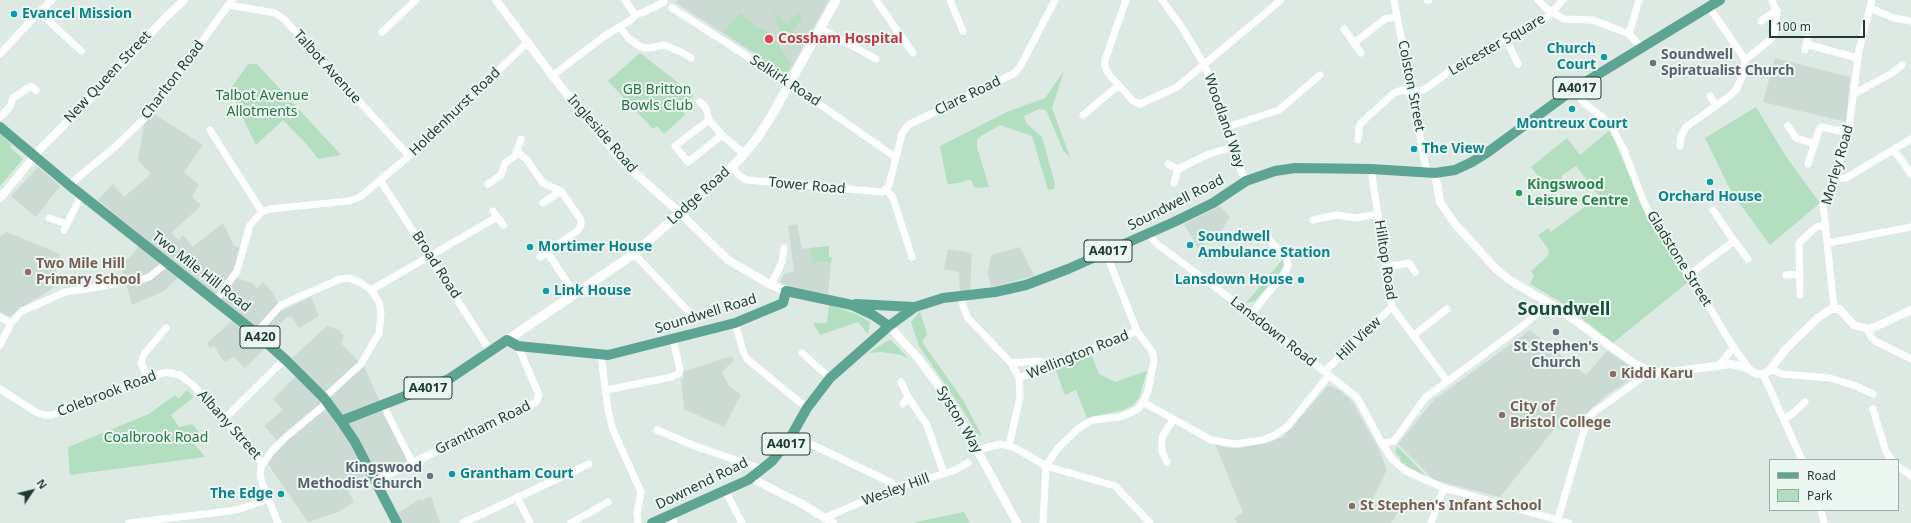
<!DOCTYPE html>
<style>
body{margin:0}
#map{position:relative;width:1911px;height:523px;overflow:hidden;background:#ddeae4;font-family:"Noto Sans",sans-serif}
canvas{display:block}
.legend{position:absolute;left:1769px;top:459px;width:130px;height:52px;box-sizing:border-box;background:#edf7f2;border:1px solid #9aaca6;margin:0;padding:5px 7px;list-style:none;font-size:12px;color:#1d3b33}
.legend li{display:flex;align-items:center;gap:8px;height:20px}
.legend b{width:20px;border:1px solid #9aaca6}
.north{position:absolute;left:12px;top:471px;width:40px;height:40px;-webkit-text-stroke:3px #edf7f2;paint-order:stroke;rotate:55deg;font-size:11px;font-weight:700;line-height:16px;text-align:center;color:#1d3b33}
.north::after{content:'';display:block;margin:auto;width:14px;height:18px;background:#1d3b33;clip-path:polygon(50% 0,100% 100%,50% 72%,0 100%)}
.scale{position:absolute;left:1769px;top:20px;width:96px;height:18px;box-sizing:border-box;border:2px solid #1d3b33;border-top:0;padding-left:5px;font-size:12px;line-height:14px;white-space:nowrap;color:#1d3b33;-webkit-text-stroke:3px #edf7f2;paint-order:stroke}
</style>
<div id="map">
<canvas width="1911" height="523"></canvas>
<ul class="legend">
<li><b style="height:5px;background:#5da493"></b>Road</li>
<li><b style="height:11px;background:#b3debf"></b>Park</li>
</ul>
<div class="north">N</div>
<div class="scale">100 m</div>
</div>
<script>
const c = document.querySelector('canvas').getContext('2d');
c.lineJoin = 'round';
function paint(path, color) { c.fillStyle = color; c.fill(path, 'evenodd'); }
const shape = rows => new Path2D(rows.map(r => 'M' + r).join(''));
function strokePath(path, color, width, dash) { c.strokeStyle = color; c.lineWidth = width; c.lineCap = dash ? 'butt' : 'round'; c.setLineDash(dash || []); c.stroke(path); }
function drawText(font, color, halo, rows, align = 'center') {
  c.font = font + ' "Noto Sans",sans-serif'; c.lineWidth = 4; c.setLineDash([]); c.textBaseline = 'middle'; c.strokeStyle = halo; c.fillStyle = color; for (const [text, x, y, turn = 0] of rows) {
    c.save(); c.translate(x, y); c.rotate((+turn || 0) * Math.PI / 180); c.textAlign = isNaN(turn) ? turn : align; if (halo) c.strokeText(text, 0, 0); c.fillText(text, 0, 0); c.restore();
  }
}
paint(shape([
 [679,0,829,0,787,75,675,2],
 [1775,58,1850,77,1846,122,1763,102],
 [154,114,203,145,184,172,199,185,192,196,201,206,171,233,179,240,183,235,193,247,223,223,234,246,241,248,238,262,231,276,252,283,257,288,263,282,273,293,282,311,311,297,319,316,299,328,291,316,287,317,268,336,272,341,245,368,234,357,224,362,214,346,210,348,207,343,240,314,185,271,164,291,132,305,120,263,131,257,144,238,98,200,113,184,124,197,151,174,138,160,144,124],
 [38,167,60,186,36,217,11,196],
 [1220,206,1230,217,1222,230,1198,248,1184,224],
 [797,224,802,249,809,248,813,263,821,261,831,263,828,294,795,289,780,282,784,274,794,271,788,226],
 [7,232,60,254,52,289,27,304,10,317,0,312,0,236],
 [1020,247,1034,276,991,287,988,273,991,255],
 [948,249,972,253,970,292,960,292,959,272,944,269],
 [327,326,339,330,344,336,341,343,365,368,381,405,409,461,377,477,375,474,347,489,354,502,338,512,308,522,267,463,281,445,264,426,283,410,273,399,303,369,292,358],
 [1530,330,1586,375,1607,351,1640,372,1603,398,1582,417,1564,430,1555,428,1500,497,1434,480,1398,444,1434,400],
 [731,356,734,360,722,372,729,386,741,395,724,427,684,409,681,379,684,378,683,372],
 [1330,386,1341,391,1353,403,1379,450,1387,470,1372,501,1399,511,1391,523,1237,523,1234,518,1243,512,1215,444,1224,447,1240,448,1270,442,1283,437,1327,387],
 [431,496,440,523,400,523,396,514,420,499,421,501]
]), '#cbdad3');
paint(shape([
 [774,12,787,24,798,12,802,20,785,39,780,31],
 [741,13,756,27,769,32,774,38,791,65,786,73,723,32],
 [640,53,694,95,680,108,685,115,664,134,657,126,653,129,608,81],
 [248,64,257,64,341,155,318,159,310,148,283,120,256,145,235,102,227,94],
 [1064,71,1052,108,1070,157,1063,150,1046,110,1039,109,1024,116,1026,123,1042,137,1055,184,1054,189,1048,190,1032,136,1000,125,981,136,977,140,977,147,989,187,975,188,971,180,968,180,959,183,949,184,947,183,940,146,1007,112,1045,98],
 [1756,107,1787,158,1820,203,1770,245,1732,193,1705,138],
 [1610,130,1648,220,1688,282,1613,343,1561,302,1530,284,1534,276,1531,271,1548,256,1549,250,1538,235,1548,228,1551,232,1599,196,1576,166,1561,176,1563,179,1548,189,1531,167,1567,138,1580,155],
 [0,134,12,145,10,147,23,159,0,186],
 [829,246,829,257,832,257,831,263,821,261,813,264,809,248],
 [1283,259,1284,265,1281,271,1255,301,1246,303],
 [829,305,856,314,870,322,868,334,858,322,820,335,813,323,827,323],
 [920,311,927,334,922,342,963,400,982,436,976,433,964,412,919,346,911,322],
 [889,340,892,341,909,359,902,355,881,352,869,353,862,357],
 [1091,354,1099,374,1115,382,1147,371,1139,398,1133,405,1123,410,1087,418,1076,390,1065,395,1055,368],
 [187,390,194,397,171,415,179,427,192,424,199,432,189,437,205,457,70,475,68,447,149,414,175,395,178,399],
 [1397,446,1427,477,1400,462,1401,459,1395,452],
 [964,512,970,523,916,523,916,522]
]), '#b3debf');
strokePath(shape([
 [625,0,635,15],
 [876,0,913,53],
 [950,0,963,31],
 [1126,0,1105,60,1105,66,1107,72,1133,101,1140,104,1177,87,1281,0],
 [1162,0,1183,29,1205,66,1219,100,1241,171,1246,181],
 [1394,0,1427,173],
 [1427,0,1429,0],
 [1538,0,1547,9,1564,19,1593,20,1629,34,1642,48],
 [229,5,275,13,285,20,409,156],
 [672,8,789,83,895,157],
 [1870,8,1894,18,1911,21],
 [39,12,81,51],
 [635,15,644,12,664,2],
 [1761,21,1777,10],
 [620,27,629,39,641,47,649,48,664,45,681,52,691,58],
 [820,28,876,59],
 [1344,29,1361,53],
 [382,32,416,0],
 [1629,34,1639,0],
 [1506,39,1518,64],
 [1354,43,1385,19,1397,17],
 [1806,44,1857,58],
 [1805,50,1808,38],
 [0,54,39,12,52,0],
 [1745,60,1770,40,1774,34,1777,16,1772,0],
 [552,76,606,35,631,20,635,15],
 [1574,89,1583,102,1602,117,1613,129,1624,150,1643,200,1652,219,1693,279,1730,342,1749,369],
 [1854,94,1892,73,1902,65],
 [1710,96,1716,105],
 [700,102,706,108,709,120,722,135,744,154],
 [1083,115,1119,85],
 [0,117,10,107,13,98,31,86,36,90],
 [709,120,675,146,688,162,722,135],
 [1788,126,1796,138,1815,144],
 [1227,127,1279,110,1320,75],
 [210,130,262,212],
 [1358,140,1359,127,1361,123,1394,93,1402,90,1413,93,1425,89,1454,68,1546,18,1563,0],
 [1680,146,1681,136,1686,127,1731,95,1737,88,1744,72,1745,60,1742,55,1709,7],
 [1894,150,1911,174],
 [517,152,527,160,543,183,561,191,581,220,581,225,577,231,547,252,575,294],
 [1168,164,1178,169],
 [1808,164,1819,130,1822,127,1849,133],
 [731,167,740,176,747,180,882,192,886,189],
 [1371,169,1392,307,1447,381],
 [1833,179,1846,178,1911,139],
 [380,180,490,351],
 [1174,183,1178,169,1209,154,1233,147],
 [488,184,501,175,505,163,515,156,521,139],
 [69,185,117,145,151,112,232,0],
 [886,189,889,185,902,134,908,125,1013,74,1020,67,1055,0],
 [886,189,893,198,912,257],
 [543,203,561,191],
 [493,211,503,225],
 [49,218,67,224],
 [1313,220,1337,215,1356,218,1378,214],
 [64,230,82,194],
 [1148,234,1157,244,1251,314,1354,395,1358,399,1382,444,1392,459,1406,471,1444,488,1569,523],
 [1734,241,1748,259],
 [1828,243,1911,227],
 [634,254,691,314],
 [540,257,547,252],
 [1386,267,1409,263,1415,272],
 [1690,274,1734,241,1713,210],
 [1786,275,1800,274],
 [771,285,782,262,784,248],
 [371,290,497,217],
 [1800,295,1799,243,1816,227,1826,225],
 [961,297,964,309,968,318,1011,363,1019,378,1020,397,1009,446],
 [215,301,237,271,250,225,262,212,270,209,349,201,360,197,409,156,528,42],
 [1834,308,1823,204,1847,143,1859,50,1872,0],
 [1251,314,1286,271,1288,265,1286,258,1263,233],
 [0,317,11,323],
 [735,323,744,354,747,359,807,408],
 [1868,329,1870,335,1875,341,1911,359],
 [256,333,281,305,340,279,349,278,361,283,371,290,379,302,381,313,379,333,361,364,324,398],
 [1414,335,1447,309],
 [0,345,11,323,22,311,43,302,65,292,99,287,131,280,141,280,149,277,167,263],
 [802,353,830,378],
 [601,356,608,410,613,430,641,492,637,513,638,523],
 [1011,363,1040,361,1047,366],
 [1720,364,1734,347],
 [1771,369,1782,374,1830,378,1856,386,1873,394],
 [1325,371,1392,307],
 [1763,374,1802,460],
 [148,378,141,363,144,354,166,328],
 [1019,378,1137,331],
 [901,382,908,397,927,425,944,474],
 [0,389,36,412,44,415,52,415,148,378,166,372,180,375,194,386,223,420,263,464],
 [606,390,672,377,679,373,680,369,673,340],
 [1143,402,1211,440,1235,444,1263,440,1275,435,1288,426,1329,375],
 [903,404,908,397],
 [383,405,412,462],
 [1873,409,1886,452,1892,460],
 [1784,419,1792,414,1805,402],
 [223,420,285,359],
 [657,430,695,446,762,469],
 [792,435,892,483,895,488],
 [1382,444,1394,441,1425,398,1525,324,1534,316,1546,301],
 [979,451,985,448,1001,444,1015,448,1046,466,1058,448,1080,427,1093,420,1120,417,1130,413,1138,409,1143,402,1148,391,1154,360,1153,353,1137,331,1106,253],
 [1167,462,1162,451,1162,437,1173,420],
 [1898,466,1911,476],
 [375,481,530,406,537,401,539,395,518,346],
 [725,490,742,523],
 [517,497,530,523],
 [1821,510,1824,523],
 [670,515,674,523],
 [824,518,895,488,953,471,968,463],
 [1558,519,1587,420,1593,413,1643,377,1646,370],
 [129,523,230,511,243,508,268,499],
 [278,523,263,485,260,476,261,467,272,451,286,437,328,402],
 [463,523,589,464],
 [571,523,608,502],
 [1043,523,1046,466,1115,486,1150,523],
 [1431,523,1444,488]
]), '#fff', 7);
strokePath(shape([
 [496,0,554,78,599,134,627,166,680,213,728,260,771,285,786,291],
 [1435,173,1440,202,1455,224,1496,269,1511,281,1559,309,1635,364,1651,372,1670,372,1731,364,1744,367,1757,374,1763,374,1769,371,1785,350,1797,338,1819,317,1831,309,1839,309,1854,325,1868,329,1875,327,1911,310],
 [0,198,43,146,87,102,164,19,184,0],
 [889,326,918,358,952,404,1017,523],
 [751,478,804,505,833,523]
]), '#fff', 8);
strokePath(shape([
 [507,340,634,254,738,161,758,137,772,115,836,0]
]), '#fff', 9);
strokePath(shape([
 [0,127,69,185,256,333,288,362,324,398,341,421,355,442,397,523],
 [856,304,914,307],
 [341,421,449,379,507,340,518,346,608,355,735,323,783,303,786,291,852,305,873,315,889,326],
 [652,523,748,480,762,469,772,461,789,440,807,408,830,378,889,326,915,307,943,298,995,292,1026,285,1068,269,1174,222,1213,203,1246,181,1275,171,1295,168,1371,169,1435,173,1455,170,1472,162,1488,152,1574,89,1720,0]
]), '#5da493', 10);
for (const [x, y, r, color] of [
 [14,14,4,"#0f9aa8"],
 [769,39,5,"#e0444e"],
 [1604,57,4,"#0f9aa8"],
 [1653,63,4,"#6b7280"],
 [1572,109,4,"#0f9aa8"],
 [1414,149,4,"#0f9aa8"],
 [1710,182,4,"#0f9aa8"],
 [1519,193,4,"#2e9e5b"],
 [1190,245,4,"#0f9aa8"],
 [530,247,4,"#0f9aa8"],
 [28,272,4,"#8d6e63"],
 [1301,280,4,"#0f9aa8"],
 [546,291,4,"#0f9aa8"],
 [1556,332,4,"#6b7280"],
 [1613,374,4,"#8d6e63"],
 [1502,415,4,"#8d6e63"],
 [452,474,4,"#0f9aa8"],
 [430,476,4,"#6b7280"],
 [281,494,4,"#0f9aa8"],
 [1352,506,4,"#8d6e63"]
]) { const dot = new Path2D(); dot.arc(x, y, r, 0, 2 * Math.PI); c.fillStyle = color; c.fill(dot); strokePath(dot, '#edf7f2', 1.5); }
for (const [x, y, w] of [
 [1577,88,48],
 [1108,251,48],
 [260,337,40],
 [428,388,48],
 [786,444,48]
]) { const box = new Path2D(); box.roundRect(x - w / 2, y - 11, w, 22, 3); c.fillStyle = '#edf7f2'; c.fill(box); strokePath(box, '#1d3b33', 1); }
drawText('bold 13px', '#1d3b33', null, [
 ["A4017",1577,88],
 ["A4017",1108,251],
 ["A420",260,337],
 ["A4017",428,388],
 ["A4017",786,444]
]);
drawText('bold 14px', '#0d838f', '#edf7f2', [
 ["Evancel Mission",22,14],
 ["Church",1596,49,"right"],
 ["Court",1596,65,"right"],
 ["Montreux Court",1572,124,"center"],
 ["The View",1422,149],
 ["Orchard House",1710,197,"center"],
 ["Soundwell",1198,237],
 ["Ambulance Station",1198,253],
 ["Mortimer House",538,247],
 ["Lansdown House",1293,280,"right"],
 ["Link House",554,291],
 ["Grantham Court",460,474],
 ["The Edge",273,494,"right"]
], 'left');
drawText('bold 14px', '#be3a42', '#edf7f2', [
 ["Cossham Hospital",778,39]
], 'left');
drawText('14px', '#1d3b33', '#edf7f2', [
 ["Leicester Square",1497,45,-30],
 ["Talbot Avenue",327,67,48],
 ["New Queen Street",108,77,-47],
 ["Charlton Road",173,80,-53],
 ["Selkirk Road",785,81,33],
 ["Colston Street",1411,86,79],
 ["Clare Road",968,96,-26],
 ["Holdenhurst Road",455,112,-44],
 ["Woodland Way",1224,121,71],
 ["Ingleside Road",602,134,49],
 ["Morley Road",1838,165,-74],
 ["Tower Road",807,186,5],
 ["Lodge Road",699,196,-42],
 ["Soundwell Road",1176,203,-27],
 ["Gladstone Street",1679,259,58],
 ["Hilltop Road",1385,260,81],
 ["Broad Road",436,265,57],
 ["Two Mile Hill Road",201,272,38],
 ["Soundwell Road",706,314,-17],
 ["Lansdown Road",1273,332,38],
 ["Hill View",1359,339,-44],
 ["Wellington Road",1078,355,-22],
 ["Colebrook Road",107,394,-21],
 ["Syston Way",959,420,59],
 ["Albany Street",229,425,48],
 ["Grantham Road",483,428,-26],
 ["Downend Road",702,484,-26],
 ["Wesley Hill",896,490,-20]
]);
drawText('bold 14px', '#5b616d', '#edf7f2', [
 ["Soundwell",1661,55],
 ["Spiratualist Church",1661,71],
 ["St Stephen's",1556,347,"center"],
 ["Church",1556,363,"center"],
 ["Kingswood",422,468,"right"],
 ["Methodist Church",422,484,"right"]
], 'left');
drawText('14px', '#247544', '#edf7f2', [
 ["GB Britton",657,90],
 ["Bowls Club",657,106],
 ["Talbot Avenue",262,96],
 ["Allotments",262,112],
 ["Coalbrook Road",156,438]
]);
drawText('bold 14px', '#27864d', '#edf7f2', [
 ["Kingswood",1527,185],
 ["Leisure Centre",1527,201]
], 'left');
drawText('bold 14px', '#785e54', '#edf7f2', [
 ["Two Mile Hill",36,264],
 ["Primary School",36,280],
 ["Kiddi Karu",1621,374],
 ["City of",1510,407],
 ["Bristol College",1510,423],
 ["St Stephen's Infant School",1360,506]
], 'left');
drawText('bold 18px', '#184e41', '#edf7f2', [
 ["Soundwell",1564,310]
]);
</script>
